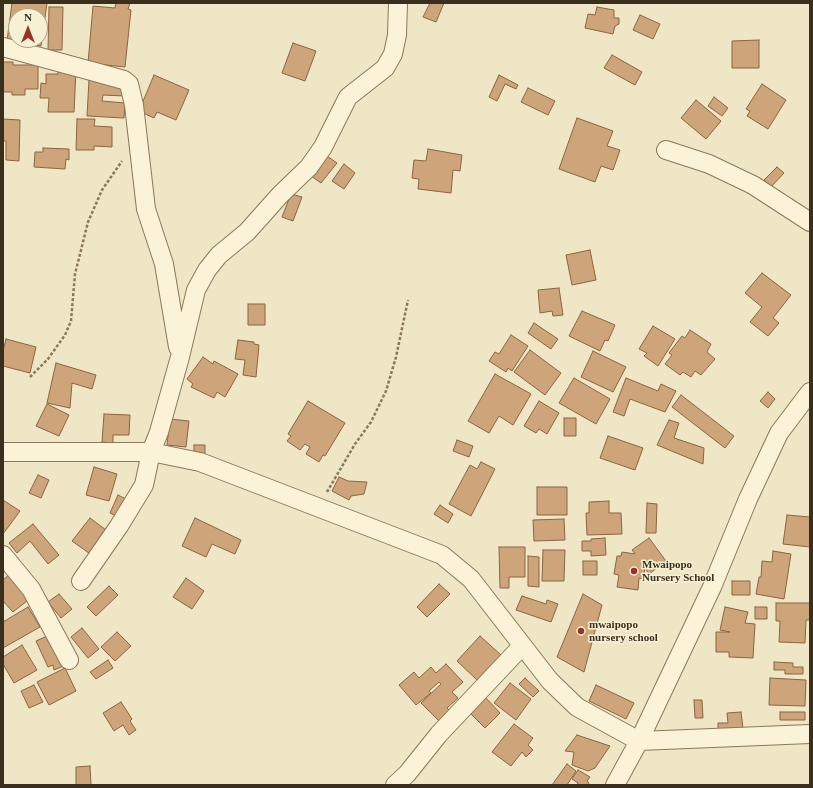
<!DOCTYPE html>
<style>
body{margin:0}
#map{position:relative;width:813px;height:788px;overflow:hidden;background:#efe6c5;font-family:Georgia,serif}
canvas{display:block}
.frame{position:absolute;inset:0;border:4px solid #3a2e1e;pointer-events:none}
.north{position:absolute;left:8px;top:8px;width:40px;height:40px;box-sizing:border-box;background:#f6f0d4;border:1px solid #aba28b;border-radius:50%;rotate:0deg;font-size:11px;font-weight:700;line-height:16px;text-align:center;color:#3a2e1e}
.north::after{content:'';display:block;margin:auto;width:14px;height:18px;background:#9b3229;clip-path:polygon(50% 0,100% 100%,50% 72%,0 100%)}
</style>
<div id="map">
<canvas width="813" height="788"></canvas>
<div class="frame"></div>
<div class="north">N</div>
</div>
<script>
const c = document.querySelector('canvas').getContext('2d');
c.lineJoin = 'round';
function paint(path, color) { c.fillStyle = color; c.fill(path, 'evenodd'); }
const shape = rows => new Path2D(rows.map(r => 'M' + r).join(''));
function strokePath(path, color, width, dash) { c.strokeStyle = color; c.lineWidth = width; c.lineCap = dash ? 'butt' : 'round'; c.setLineDash(dash || []); c.stroke(path); }
function drawText(font, color, halo, rows, align = 'center') {
  c.font = font + ' Georgia,serif'; c.lineWidth = 3; c.setLineDash([]); c.textBaseline = 'middle'; c.strokeStyle = halo; c.fillStyle = color; for (const [text, x, y, turn = 0] of rows) {
    c.save(); c.translate(x, y); c.rotate((+turn || 0) * Math.PI / 180); c.textAlign = isNaN(turn) ? turn : align; if (halo) c.strokeText(text, 0, 0); c.fillText(text, 0, 0); c.restore();
  }
}
const building = shape([
 [12,3,47,3,41,46,7,41,12,3],
 [16,16,40,16,40,40,16,40,16,16],
 [116,3,130,3,128,9,131,10,125,67,88,63,93,6,115,8,116,3],
 [430,3,444,3,436,22,423,17,430,3],
 [49,7,63,7,62,50,48,50,49,7],
 [597,7,614,10,614,18,619,18,619,24,615,26,613,34,585,28,588,14,595,15,597,7],
 [640,15,660,24,653,39,633,30,640,15],
 [759,40,759,68,732,68,732,41,759,40],
 [293,43,316,51,305,81,282,73,293,43],
 [612,55,642,72,635,85,604,68,612,55],
 [3,62,13,62,13,65,38,65,38,89,25,89,25,95,12,95,12,92,3,92,3,62],
 [58,69,76,70,74,112,48,112,49,98,40,98,41,83,46,84,46,74,58,74,58,69],
 [154,75,189,90,176,120,157,112,154,118,139,111,154,75],
 [499,75,518,85,516,89,505,84,497,101,489,97,499,75],
 [89,80,124,83,124,96,103,95,102,101,125,103,124,118,87,116,89,80],
 [762,84,786,100,768,129,747,116,750,111,746,109,762,84],
 [528,88,555,101,548,115,521,102,528,88],
 [714,97,728,108,722,116,708,106,714,97],
 [696,100,721,121,706,139,681,118,696,100],
 [577,118,613,131,607,146,620,150,613,170,601,166,595,182,559,169,577,118],
 [3,119,20,120,19,161,6,160,6,141,3,141,3,119],
 [77,119,95,119,94,126,112,127,112,147,94,146,94,150,76,150,77,119],
 [43,148,69,149,69,160,66,159,65,169,34,167,35,152,43,152,43,148],
 [428,149,462,155,460,171,453,170,451,193,418,189,419,179,412,178,414,160,426,161,428,149],
 [327,156,337,163,321,183,311,176,327,156],
 [344,164,355,173,344,189,332,181,344,164],
 [777,167,784,173,771,187,764,180,777,167],
 [291,194,302,197,293,221,282,217,291,194],
 [590,250,596,280,572,285,566,255,590,250],
 [762,273,791,295,773,318,779,323,768,336,750,322,762,307,745,293,762,273],
 [559,288,563,315,553,316,552,311,540,313,538,290,559,288],
 [248,304,265,304,265,325,248,325,248,304],
 [582,311,615,325,608,341,605,340,600,351,569,336,582,311],
 [534,323,558,339,551,349,528,333,534,323],
 [653,326,675,339,658,366,644,356,647,353,639,349,653,326],
 [690,330,711,344,707,352,715,359,701,375,695,371,691,377,683,372,680,375,665,364,672,355,669,353,682,336,685,338,690,330],
 [511,335,528,346,512,371,508,368,506,372,489,361,495,352,499,354,511,335],
 [6,339,36,347,30,373,3,366,3,351,6,339],
 [238,340,254,342,254,344,259,345,256,377,243,375,245,360,235,359,238,340],
 [530,350,561,373,545,395,514,372,530,350],
 [593,351,626,367,613,392,581,377,593,351],
 [203,357,213,364,214,361,238,374,225,397,217,392,214,398,191,387,193,384,187,379,203,357],
 [56,363,96,375,92,389,72,383,70,408,47,403,56,363],
 [495,374,531,394,513,425,499,416,489,433,468,421,495,374],
 [574,378,610,399,596,424,559,403,574,378],
 [626,378,658,391,661,384,676,391,665,412,630,399,624,416,613,412,626,378],
 [768,392,775,399,768,408,760,401,768,392],
 [681,395,734,436,725,448,672,407,681,395],
 [308,401,345,423,325,456,323,455,319,462,306,454,310,447,305,444,300,450,287,441,291,436,288,434,308,401],
 [539,401,559,413,547,434,539,429,536,433,524,426,539,401],
 [47,404,69,415,59,436,36,426,47,404],
 [104,414,130,415,129,435,113,435,113,443,102,442,104,414],
 [564,418,576,418,576,436,564,436,564,418],
 [170,419,189,421,186,447,167,445,170,419],
 [669,420,679,423,674,438,704,448,703,464,657,445,669,420],
 [608,436,643,448,635,470,600,458,608,436],
 [457,440,473,446,469,457,453,451,457,440],
 [194,445,205,445,205,455,194,455,194,445],
 [481,462,495,469,471,516,449,504,470,465,477,469,481,462],
 [94,467,117,474,109,501,86,495,94,467],
 [38,475,49,480,41,498,29,493,38,475],
 [339,477,348,481,367,482,364,494,351,496,349,500,332,491,339,477],
 [537,487,567,487,567,515,537,515,537,487],
 [118,495,126,499,119,517,110,513,118,495],
 [3,500,20,511,3,534,3,500],
 [609,501,609,513,621,513,622,534,587,535,586,513,589,513,589,502,609,501],
 [647,503,657,504,656,533,646,533,647,503],
 [440,505,453,514,448,523,434,514,440,505],
 [787,515,810,517,810,547,783,544,787,515],
 [90,518,110,533,93,556,72,541,90,518],
 [195,518,241,540,235,554,212,544,206,557,182,546,195,518],
 [564,519,565,540,534,541,533,520,564,519],
 [33,524,59,555,48,564,30,541,17,553,9,543,33,524],
 [605,538,606,555,591,556,591,551,582,551,582,541,591,541,591,539,605,538],
 [649,538,666,561,649,574,645,568,643,579,639,578,638,590,617,587,619,575,614,574,617,556,621,556,622,552,635,554,632,550,649,538],
 [499,547,525,547,525,577,509,577,509,588,500,588,499,547],
 [543,550,565,550,564,581,542,581,543,550],
 [773,551,791,554,784,599,756,594,759,577,761,577,762,561,772,562,773,551],
 [528,556,539,557,539,587,528,586,528,556],
 [583,561,597,561,597,575,583,575,583,561],
 [11,573,32,597,13,612,3,601,3,580,11,573],
 [186,578,204,591,192,609,173,597,186,578],
 [732,581,750,581,750,595,732,595,732,581],
 [439,584,450,594,427,617,417,607,439,584],
 [109,586,118,595,96,616,87,607,109,586],
 [59,594,72,609,61,618,48,602,59,594],
 [583,594,602,605,584,672,557,657,583,594],
 [522,596,546,604,547,600,558,604,551,622,516,610,522,596],
 [776,603,810,603,810,620,806,620,805,643,779,642,780,621,776,621,776,603],
 [28,607,40,627,3,648,3,622,28,607],
 [725,607,748,612,745,623,755,624,753,658,729,657,729,652,716,652,716,632,730,632,720,630,725,607],
 [755,607,767,607,767,619,755,619,755,607],
 [82,628,99,649,88,658,71,637,82,628],
 [117,632,131,646,115,661,101,647,117,632],
 [52,634,66,665,54,670,53,665,48,667,36,641,52,634],
 [480,636,501,655,477,680,457,661,480,636],
 [22,645,37,670,14,683,3,664,3,657,22,645],
 [108,660,113,668,96,679,90,672,108,660],
 [774,662,793,663,793,667,803,667,803,674,785,674,785,670,774,670,774,662],
 [446,664,463,682,452,692,458,698,447,708,450,711,439,721,421,703,441,684,439,682,429,691,431,693,416,705,399,685,414,672,419,678,431,667,436,673,446,664],
 [65,668,76,691,49,705,37,682,65,668],
 [525,678,539,691,533,697,519,684,525,678],
 [770,678,806,680,805,706,769,705,770,678],
 [510,683,531,699,516,720,494,703,510,683],
 [34,685,43,702,29,708,21,691,34,685],
 [596,685,634,703,626,719,589,701,596,685],
 [484,696,500,713,485,728,468,711,484,696],
 [694,700,702,700,703,718,695,718,694,700],
 [121,702,132,719,130,721,136,730,129,735,123,725,114,731,103,713,121,702],
 [741,712,743,728,718,729,718,723,728,723,727,713,741,712],
 [780,712,805,712,805,720,780,720,780,712],
 [514,724,533,738,528,745,533,750,526,757,522,752,511,766,492,752,514,724],
 [577,735,610,746,595,768,588,771,572,765,574,752,565,751,577,735],
 [567,764,576,771,567,785,552,785,567,764],
 [90,766,91,785,76,785,76,767,90,766],
 [578,770,590,777,587,781,589,783,588,785,577,785,578,783,572,779,578,770]
]);
paint(building, '#cea47a');
strokePath(building, '#8b643f', 1);
const minor = shape([
 [3,47,95,72,124,80,129,84,134,105,146,209,164,264,178,347],
 [666,150,709,164,753,185,810,222],
 [3,452,151,452,200,462,442,555,471,579,550,681,577,707,639,741,810,734],
 [3,555,31,589,69,660],
 [81,581,119,526,144,485,151,452,159,432,180,357,196,290,207,270,219,255,247,232,280,195,309,167,323,147,348,97,385,68,393,54,397,35,398,3],
 [395,785,407,774,439,734,522,646],
 [615,785,639,741,712,587,748,499,779,433,810,392]
]);
strokePath(minor, '#8b785a', 20);
strokePath(shape([
 [30,377,48,359,65,335,71,321,75,274,88,222,102,190,122,161],
 [327,492,355,444,371,422,386,391,396,357,408,300]
]), '#8b785a', 2.5, [3, 2]);
strokePath(minor, '#faf3d8', 18);
for (const [x, y, r, color] of [
 [634,571,4,"#9b3229"],
 [581,631,4,"#9b3229"]
]) { const dot = new Path2D(); dot.arc(x, y, r, 0, 2 * Math.PI); c.fillStyle = color; c.fill(dot); strokePath(dot, '#f6f0d4', 1.5); }
drawText('bold 11px', '#3a2e1e', '#f6f0d4', [
 ["Mwaipopo",642,565],
 ["Nursery School",642,578],
 ["mwaipopo",589,625],
 ["nursery school",589,638]
], 'left');
</script>
